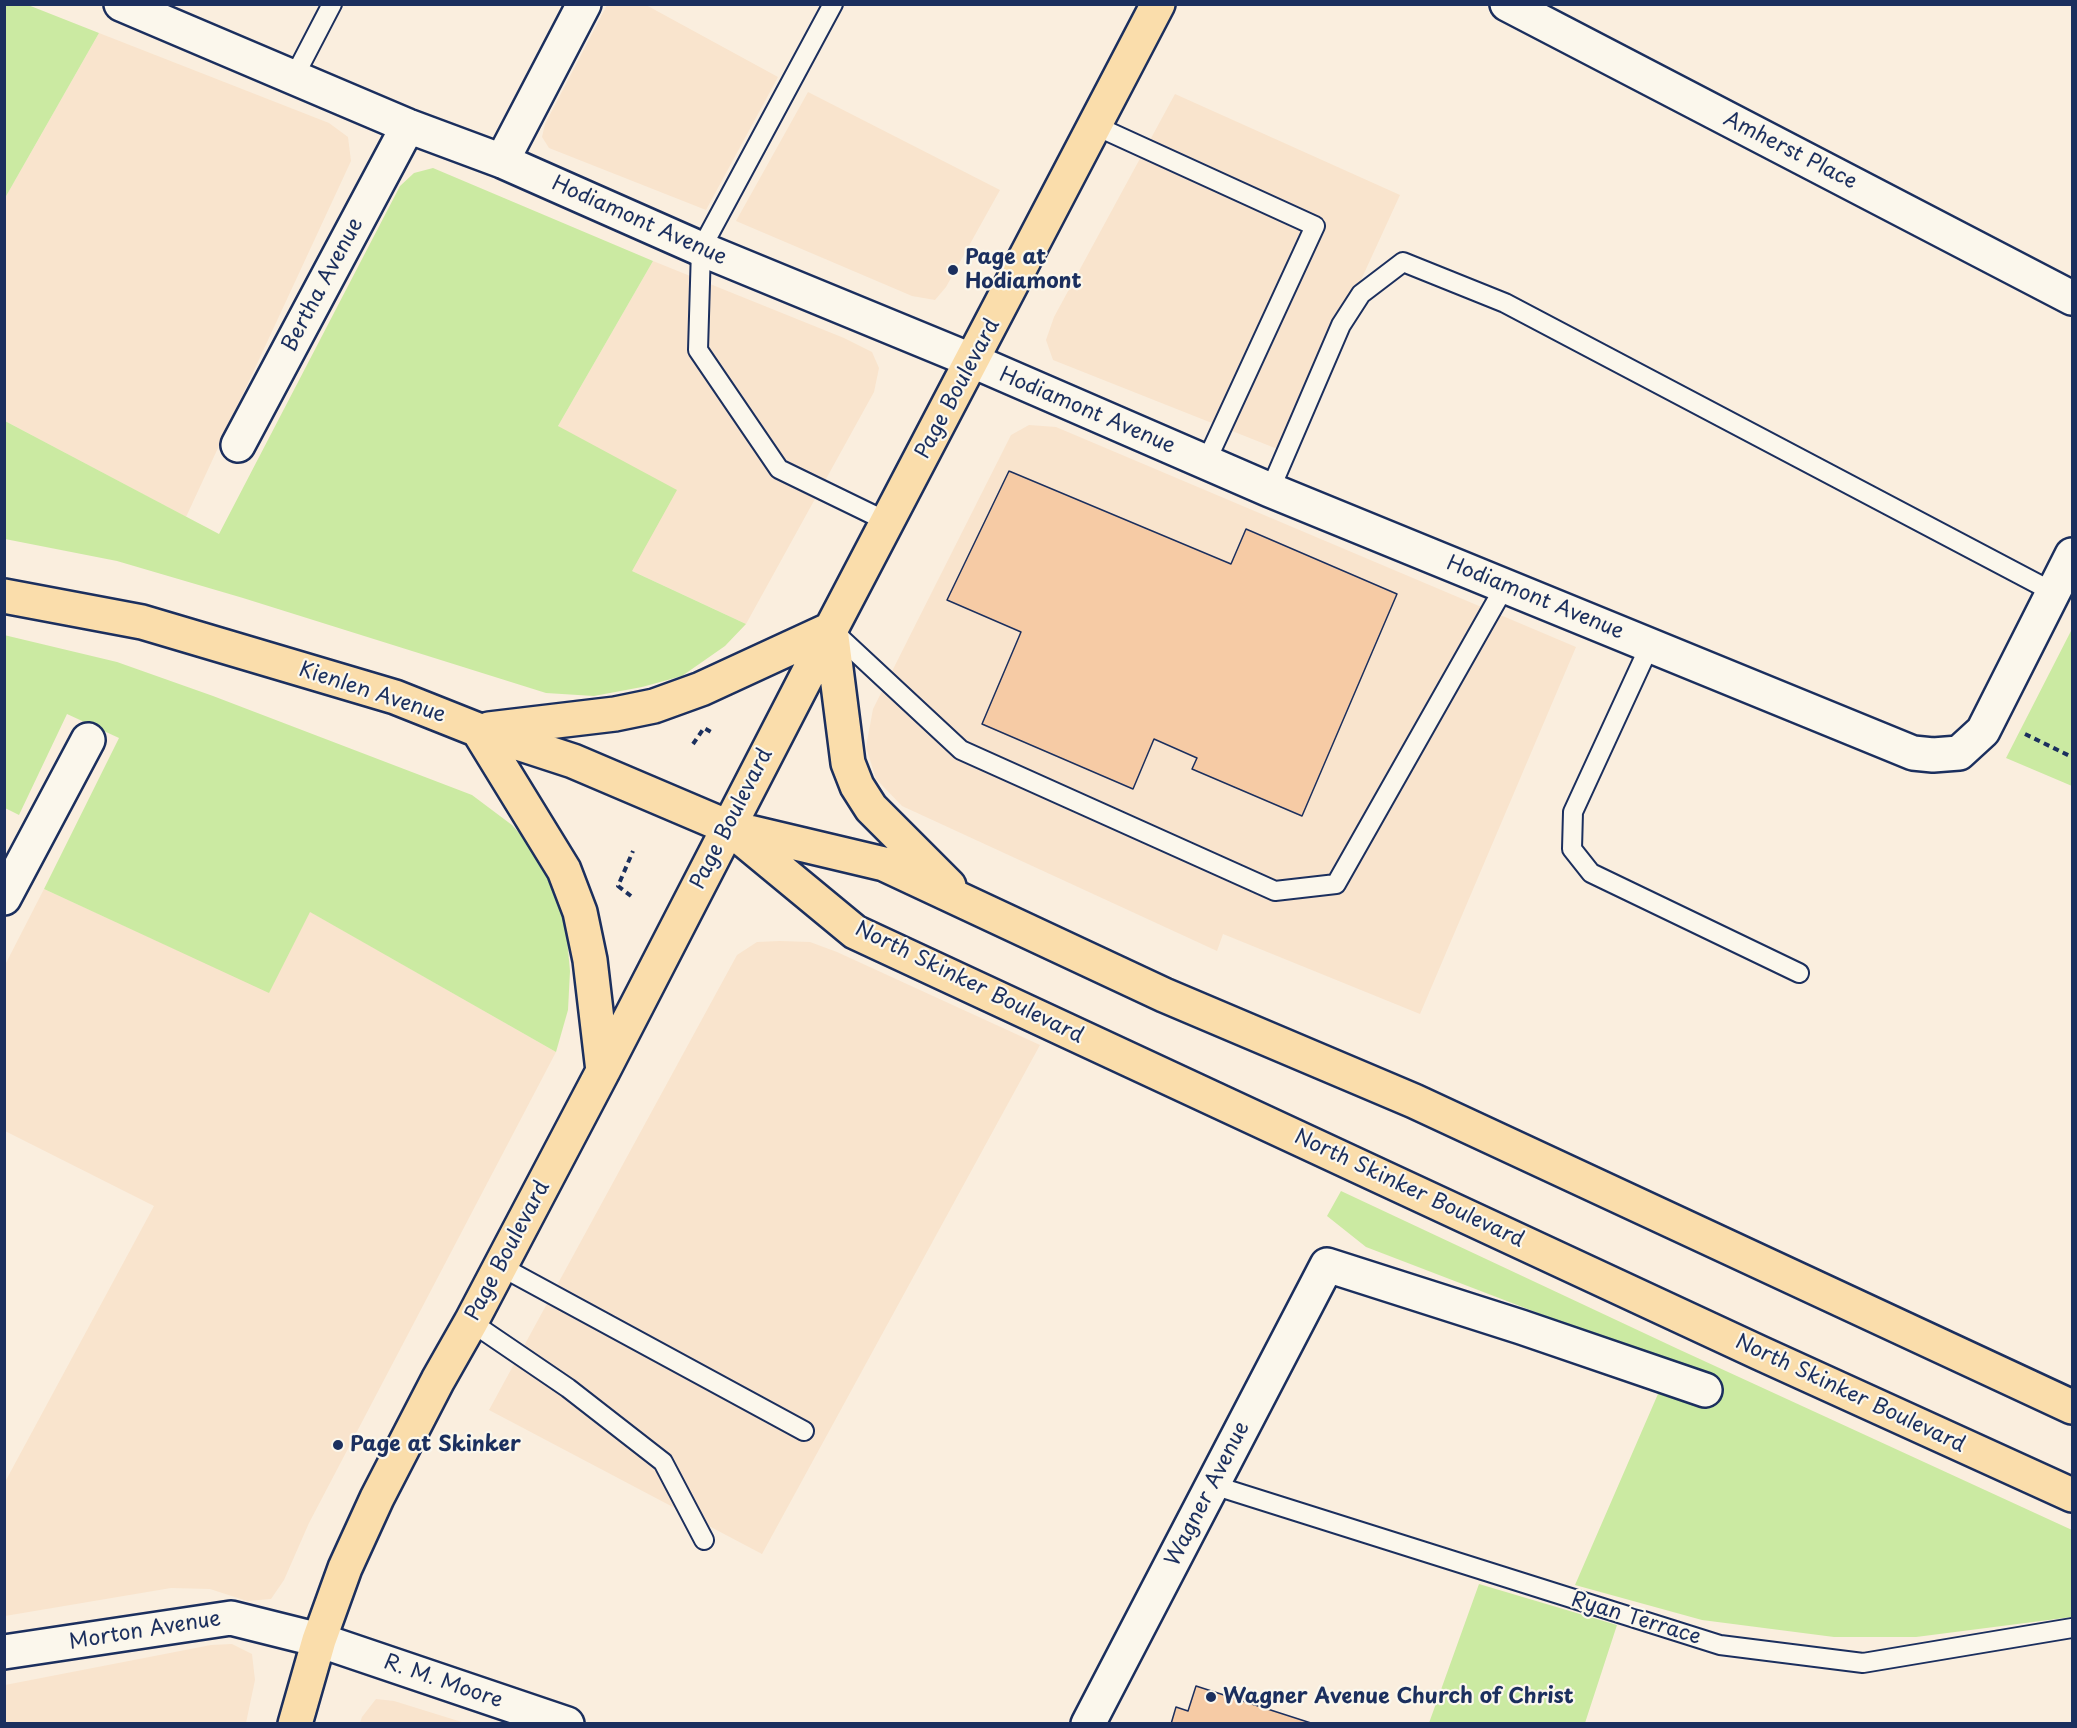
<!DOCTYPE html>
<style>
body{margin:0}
#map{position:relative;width:2077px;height:1728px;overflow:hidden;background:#faeede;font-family:"Playpen Sans",sans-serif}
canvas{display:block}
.frame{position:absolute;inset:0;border:6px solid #1b2f5e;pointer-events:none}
</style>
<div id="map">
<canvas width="2077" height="1728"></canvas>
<div class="frame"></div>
</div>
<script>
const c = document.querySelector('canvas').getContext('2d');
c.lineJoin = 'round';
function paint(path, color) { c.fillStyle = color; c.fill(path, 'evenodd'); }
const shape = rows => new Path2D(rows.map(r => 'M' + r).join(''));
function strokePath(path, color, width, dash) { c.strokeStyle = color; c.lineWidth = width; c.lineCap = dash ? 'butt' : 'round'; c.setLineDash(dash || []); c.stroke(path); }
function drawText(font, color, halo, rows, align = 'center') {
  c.font = font + ' "Playpen Sans",sans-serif'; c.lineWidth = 4.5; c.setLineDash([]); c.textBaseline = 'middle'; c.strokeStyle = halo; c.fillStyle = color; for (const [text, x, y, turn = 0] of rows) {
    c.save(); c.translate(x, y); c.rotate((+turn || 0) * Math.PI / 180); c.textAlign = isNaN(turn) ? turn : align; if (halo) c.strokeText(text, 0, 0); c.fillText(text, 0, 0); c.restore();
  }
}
paint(shape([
 [607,5,646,5,778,77,706,210,549,148,542,137,545,124],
 [99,33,329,123,348,137,351,161,186,517,5,421,5,198],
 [808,92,1000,190,946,287,935,300,912,296,736,221],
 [1175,94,1400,195,1299,415,1285,452,1053,360,1046,340,1054,317],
 [653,261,844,338,872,352,879,368,874,392,746,624,632,571,558,426],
 [1029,425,1056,427,1576,647,1420,1014,1223,934,1217,951,902,806,876,779,866,747,873,709,1011,435],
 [44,889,269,992,309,911,556,1052,309,1523,284,1580,271,1599,247,1601,210,1589,171,1588,5,1616,5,1482,154,1206,5,1131,5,965],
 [780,941,810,942,837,952,1040,1045,762,1554,489,1410,737,955,757,942],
 [232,1644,252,1654,255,1680,246,1723,5,1723,5,1685,211,1645],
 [376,1699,394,1701,465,1723,360,1723,362,1717]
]), '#f9e4cd');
paint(shape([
 [5,4,28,5,99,33,5,198],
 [433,168,653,261,558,426,677,490,632,571,746,624,725,646,682,676,642,687,594,696,546,693,243,598,117,561,5,539,5,421,219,534,400,186,414,173],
 [2072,629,2072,786,2006,758],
 [4,635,117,662,213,696,472,795,512,825,536,852,553,879,566,927,570,971,568,1010,556,1052,310,912,269,993,44,889,119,738,67,714,19,815,5,808],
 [1341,1191,1678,1349,2072,1530,2072,1617,1916,1637,1834,1637,1702,1620,1575,1585,1671,1364,1366,1247,1327,1216],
 [1479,1584,1617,1625,1585,1723,1429,1723]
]), '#cbeaa2');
const building = shape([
 [1009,471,1231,564,1246,529,1397,594,1302,816,1192,769,1197,758,1154,739,1133,789,982,724,1021,632,947,600,1009,471],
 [1196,1686,1314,1724,1171,1724,1176,1707,1188,1711,1196,1686]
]);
paint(building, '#f6cba5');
strokePath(building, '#1b2f5e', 1.5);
const lane = shape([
 [833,4,701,249,698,350,779,469,888,522],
 [294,77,332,4],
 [1096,126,1315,226,1206,462],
 [1270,490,1341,325,1361,294,1403,262,1505,303,2053,592],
 [833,631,961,750,1275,891,1336,884,1505,586],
 [1650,645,1573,812,1572,849,1591,873,1799,973],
 [500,1266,804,1431],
 [471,1322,568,1388,663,1462,704,1540],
 [1213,1485,1720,1645,1863,1663,2072,1628]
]);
const street = shape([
 [121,4,408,126,502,161,701,249,973,361,1270,490,1913,753,1933,755,1959,753,1983,731,2072,555],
 [1507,4,2072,298],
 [502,161,584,4],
 [238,445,408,126],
 [4,898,88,740],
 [4,1652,231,1618,319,1640,567,1724],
 [1088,1724,1327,1265,1521,1327,1705,1390]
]);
const primary = shape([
 [4,596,142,622,395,697,478,730,573,761,728,827,884,864,1164,995,1414,1101,2072,1407],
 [831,629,848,763,857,786,871,808,949,886],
 [489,729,615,714,654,706,701,689,831,629],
 [478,730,564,870,580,912,590,960,603,1071],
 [734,832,855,932,1760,1353,2072,1495],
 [295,1724,319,1640,345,1568,377,1498,438,1380,471,1322,603,1071,831,629,1158,4]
]);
strokePath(lane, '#1b2f5e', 22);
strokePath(street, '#1b2f5e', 38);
strokePath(primary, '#1b2f5e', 38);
strokePath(shape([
 [2025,734,2072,757],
 [693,744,704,728,713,733],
 [631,896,618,886,633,851]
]), '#1b2f5e', 4, [6, 4.5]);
strokePath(lane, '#fbf7ec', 18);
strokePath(street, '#fbf7ec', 33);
strokePath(primary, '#faddab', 33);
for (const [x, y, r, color] of [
 [953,270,6,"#1b2f5e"],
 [338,1445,6,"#1b2f5e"],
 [1211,1697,6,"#1b2f5e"]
]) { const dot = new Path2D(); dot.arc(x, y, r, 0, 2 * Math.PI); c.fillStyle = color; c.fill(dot); strokePath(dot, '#fbf7ec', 2); }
drawText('21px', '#1b2f5e', '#fbf7ec', [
 ["Amherst Place",1790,151,27],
 ["Hodiamont Avenue",639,221,24],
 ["Bertha Avenue",323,285,-62],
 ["Page Boulevard",958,389,-62],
 ["Hodiamont Avenue",1087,411,23],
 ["Hodiamont Avenue",1535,598,22],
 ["Kienlen Avenue",372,693,18],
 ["Page Boulevard",732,819,-63],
 ["North Skinker Boulevard",969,983,26],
 ["North Skinker Boulevard",1409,1189,25],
 ["Page Boulevard",508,1251,-62],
 ["North Skinker Boulevard",1850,1394,25],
 ["Wagner Avenue",1208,1494,-63],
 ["Ryan Terrace",1636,1619,17],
 ["Morton Avenue",145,1631,-9],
 ["R. M. Moore",443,1682,19]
]);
drawText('bold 21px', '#1b2f5e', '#fbf7ec', [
 ["Page at",965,258],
 ["Hodiamont",965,282],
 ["Page at Skinker",350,1445],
 ["Wagner Avenue Church of Christ",1223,1697]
], 'left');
</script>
